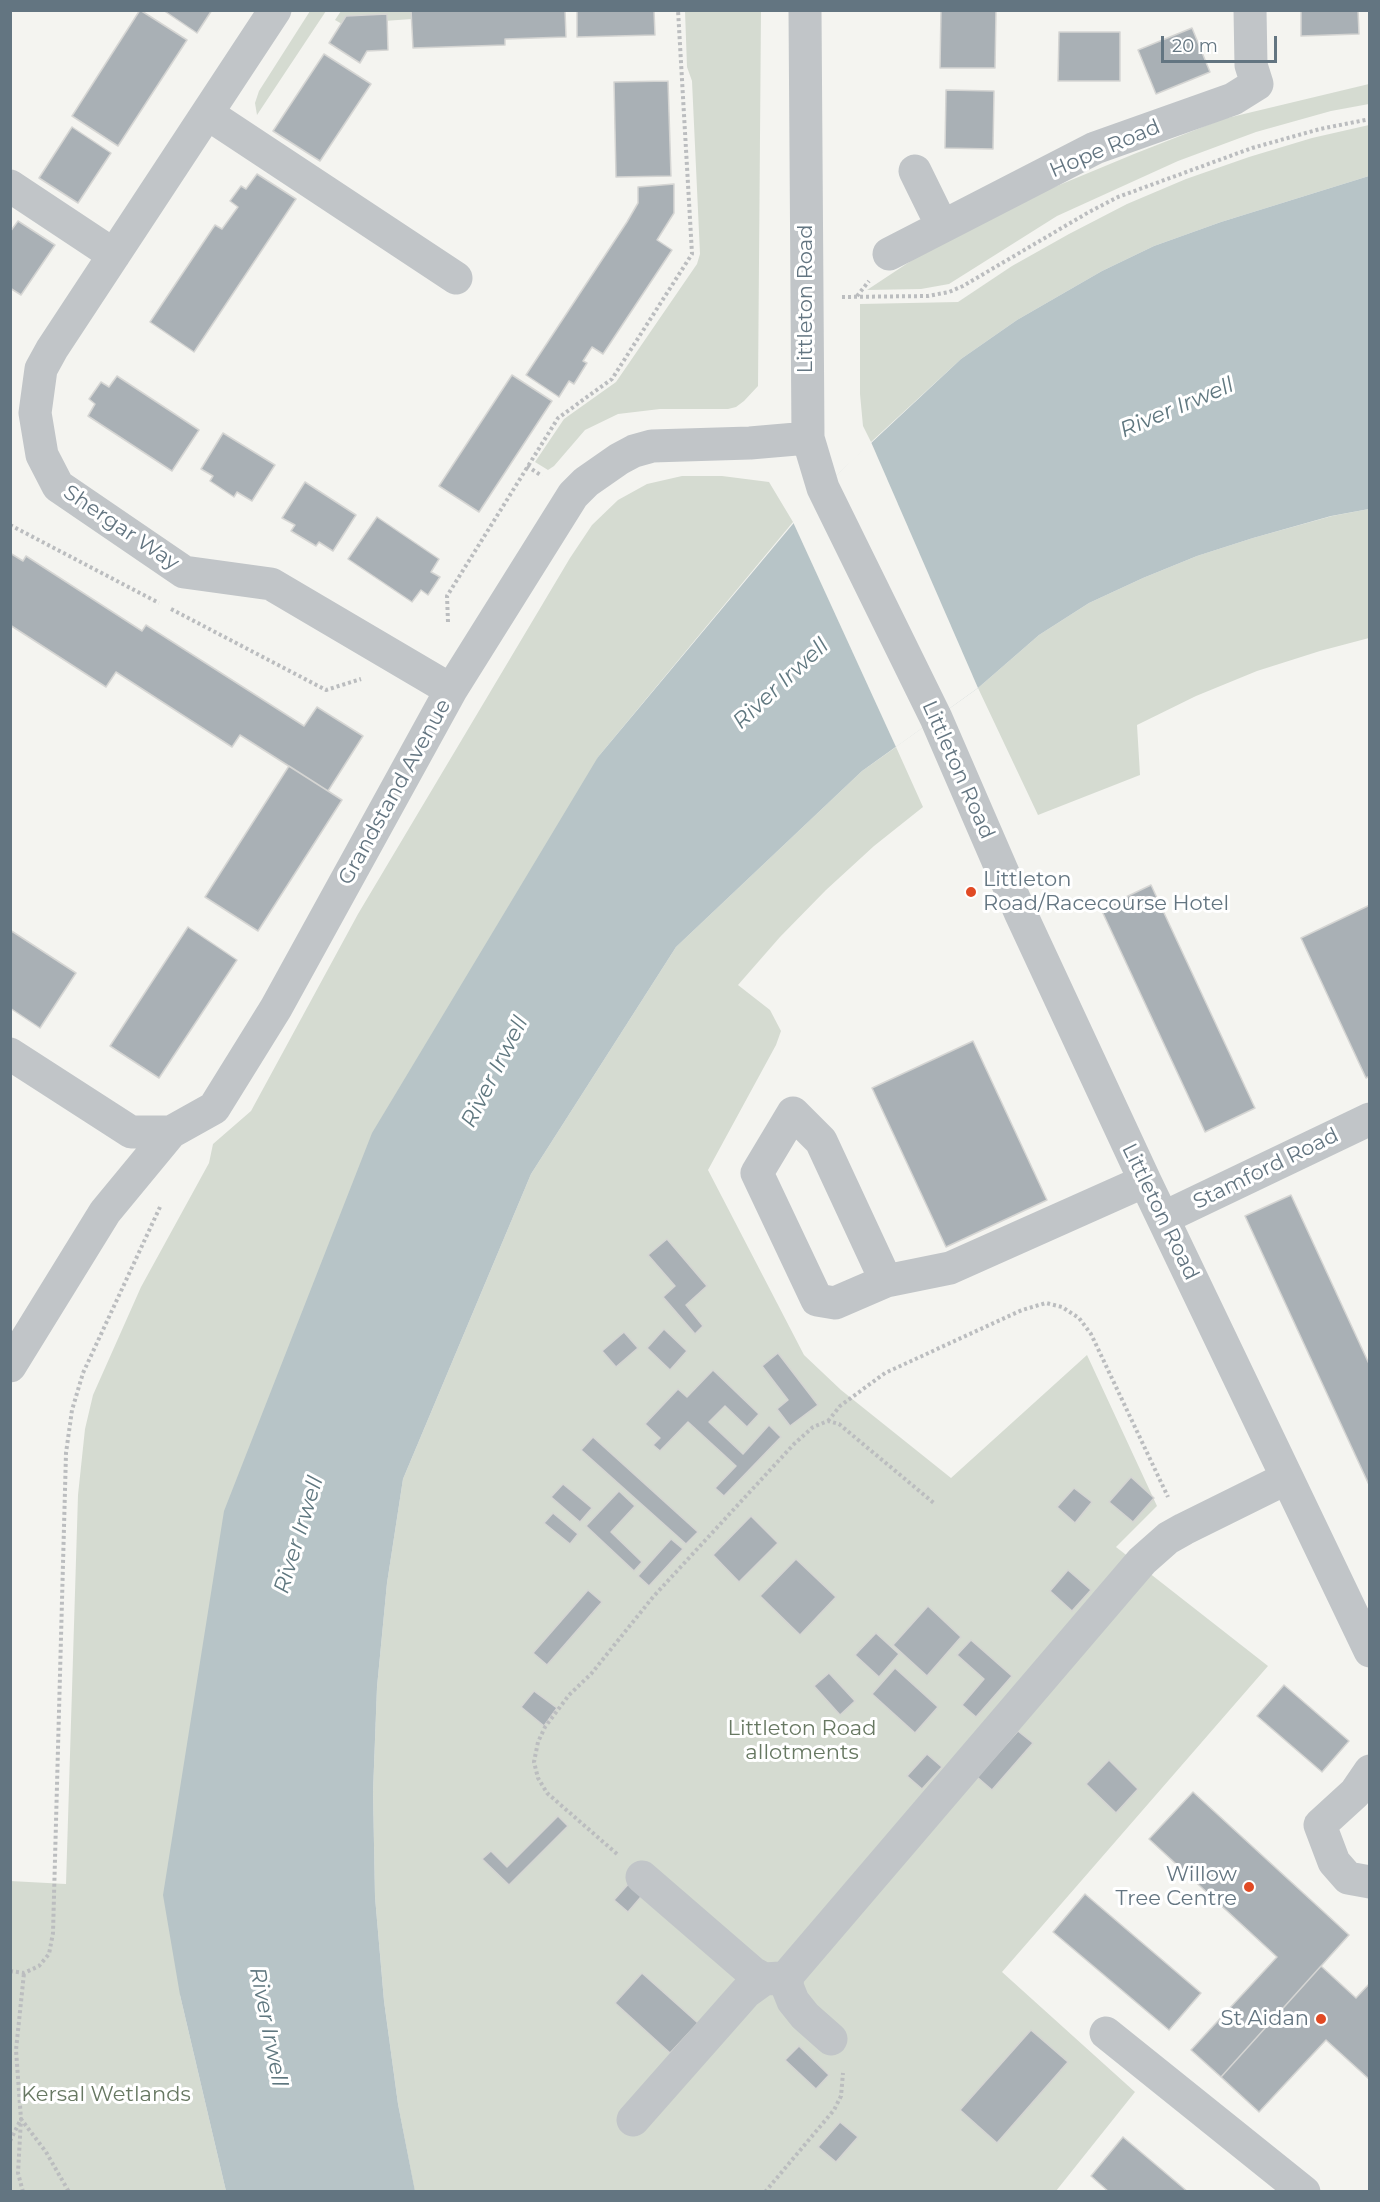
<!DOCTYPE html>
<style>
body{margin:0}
#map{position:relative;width:1380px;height:2202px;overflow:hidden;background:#f4f4f0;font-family:Montserrat,sans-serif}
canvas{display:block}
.frame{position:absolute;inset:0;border:12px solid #637581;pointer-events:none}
.scale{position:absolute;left:1161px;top:36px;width:116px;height:27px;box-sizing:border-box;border:3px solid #637581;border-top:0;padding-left:8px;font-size:18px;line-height:21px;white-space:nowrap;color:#637581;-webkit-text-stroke:4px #fff;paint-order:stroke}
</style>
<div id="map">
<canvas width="1380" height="2202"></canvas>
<div class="frame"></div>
<div class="scale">20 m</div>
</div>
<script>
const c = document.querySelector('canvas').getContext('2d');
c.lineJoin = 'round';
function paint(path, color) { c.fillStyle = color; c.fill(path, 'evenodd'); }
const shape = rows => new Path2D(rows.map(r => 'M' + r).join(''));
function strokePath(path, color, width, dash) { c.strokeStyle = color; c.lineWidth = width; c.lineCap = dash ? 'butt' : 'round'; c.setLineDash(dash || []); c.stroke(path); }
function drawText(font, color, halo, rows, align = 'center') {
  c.font = font + ' Montserrat,sans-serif'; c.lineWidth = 6; c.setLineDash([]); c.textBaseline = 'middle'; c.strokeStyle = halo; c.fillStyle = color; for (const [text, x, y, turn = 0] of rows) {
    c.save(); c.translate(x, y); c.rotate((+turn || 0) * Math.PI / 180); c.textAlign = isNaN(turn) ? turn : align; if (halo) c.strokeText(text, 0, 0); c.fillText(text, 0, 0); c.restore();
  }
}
paint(shape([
 [310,11,326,11,257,115,255,103,259,91],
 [341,11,411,11,412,19,342,24,335,20],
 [685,11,761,11,758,386,744,401,736,407,728,409,660,409,618,414,585,430,554,466,548,470,535,462,564,419,616,382,697,264,700,254,692,81,687,67],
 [1369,84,1369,104,1331,111,1256,132,1178,161,1057,216,949,284,921,289,867,290,932,247,1040,193,1134,154,1223,119],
 [1369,125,1369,176,1221,222,1154,246,1102,271,1017,320,961,359,871,442,863,426,860,394,860,304,958,302,1012,266,1069,234,1127,204,1186,179,1249,157,1312,138],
 [682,476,722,476,769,482,793,522,598,757,180,1995,226,2191,11,2191,10,1881,66,1884,78,1495,85,1429,93,1395,141,1287,209,1163,213,1144,251,1111,358,914,570,558,592,525,618,500,647,484],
 [1369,509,1369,638,1320,651,1257,671,1196,696,1137,725,1140,775,1038,815,978,688,1039,635,1089,603,1143,578,1197,556,1253,538,1332,516],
 [896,747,923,807,874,846,826,890,780,937,738,985,770,1010,781,1031,776,1045,708,1170,804,1355,841,1390,951,1478,1087,1355,1157,1506,1116,1547,1268,1666,1002,1972,1135,2092,1056,2191,415,2192,398,2104,384,2001,375,1897,373,1792,377,1687,387,1583,403,1479,531,1174,676,947,862,771]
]), '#d5dbd1');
paint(shape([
 [1369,176,1369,509,1331,516,1253,538,1197,556,1143,578,1089,603,1039,635,978,688,862,771,676,947,531,1174,403,1479,387,1583,377,1687,373,1792,375,1897,384,2001,398,2104,415,2191,226,2191,180,1995,163,1895,224,1511,372,1133,598,757,823,488,961,359,1017,320,1102,271,1154,246,1221,222]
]), '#b7c4c7');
paint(shape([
 [871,442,978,688,896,747,793,522,823,488]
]), '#f4f4f0');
const building = shape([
 [140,10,187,40,118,146,72,116,140,10],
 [163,10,212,10,197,33,163,10],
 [411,10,565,10,566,37,505,39,505,45,413,48,411,10],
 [577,10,654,10,655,35,577,37,577,10],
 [941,10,996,10,995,68,940,68,941,10],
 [1301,10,1358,10,1359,34,1301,36,1301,10],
 [387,14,388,50,367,51,360,63,329,43,346,16,387,14],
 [1192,28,1210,72,1156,94,1138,50,1192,28],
 [1059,32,1120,32,1120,81,1058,81,1059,32],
 [324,54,371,84,320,161,273,131,324,54],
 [668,81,671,176,616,177,614,82,668,81],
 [946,90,994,91,993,149,945,148,946,90],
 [72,127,111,153,78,203,39,178,72,127],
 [257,174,296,199,194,352,150,322,215,225,222,229,238,207,230,201,241,186,246,189,257,174],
 [674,184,674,213,657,240,672,250,603,354,592,347,583,361,587,363,574,384,569,381,559,397,526,375,627,222,638,203,638,187,674,184],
 [18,221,55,245,21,295,10,288,10,232,18,221],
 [512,375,552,401,479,512,439,486,512,375],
 [117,376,199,430,172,471,88,416,95,404,89,399,101,382,109,387,117,376],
 [223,433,275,465,252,501,237,492,234,497,210,481,213,476,201,469,223,433],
 [305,482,356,515,333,551,319,542,316,546,291,531,295,525,282,518,305,482],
 [377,517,439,559,431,572,440,577,428,595,421,590,412,602,348,559,377,517],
 [10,553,23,561,26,556,142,631,146,625,304,726,317,707,363,736,328,791,240,735,232,747,116,672,106,687,10,625,10,553],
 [289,766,342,800,258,931,205,897,289,766],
 [1151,885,1255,1108,1205,1132,1101,909,1151,885],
 [1370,905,1370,1076,1366,1078,1301,938,1370,905],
 [188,927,237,960,159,1078,110,1046,188,927],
 [10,930,76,973,40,1028,10,1008,10,930],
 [973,1041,1047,1200,946,1247,872,1088,973,1041],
 [1291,1195,1370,1366,1370,1487,1245,1216,1291,1195],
 [667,1239,707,1286,686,1305,703,1326,695,1334,663,1297,675,1286,648,1255,667,1239],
 [664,1329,687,1351,670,1370,647,1348,664,1329],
 [624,1332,638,1348,616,1367,602,1351,624,1332],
 [778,1353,818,1405,790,1426,777,1409,788,1400,762,1366,778,1353],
 [713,1370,759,1414,747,1427,725,1406,709,1422,743,1454,769,1425,781,1437,724,1496,715,1488,736,1466,688,1422,660,1451,653,1445,660,1438,645,1424,678,1389,687,1397,713,1370],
 [593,1437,698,1532,686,1544,581,1450,593,1437],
 [1131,1477,1154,1498,1133,1522,1109,1502,1131,1477],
 [563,1484,592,1508,580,1522,551,1497,563,1484],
 [1074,1488,1092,1502,1075,1523,1057,1507,1074,1488],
 [619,1491,635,1506,611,1532,642,1562,634,1571,586,1526,619,1491],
 [553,1513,578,1534,570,1544,544,1523,553,1513],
 [751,1516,778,1543,739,1582,713,1555,751,1516],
 [671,1539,683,1549,649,1586,638,1576,671,1539],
 [796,1559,836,1597,800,1635,760,1596,796,1559],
 [1068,1570,1091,1590,1072,1611,1050,1591,1068,1570],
 [588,1590,602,1602,547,1665,533,1653,588,1590],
 [928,1606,961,1637,927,1676,893,1645,928,1606],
 [876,1633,899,1654,879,1677,855,1655,876,1633],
 [971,1640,1012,1676,976,1717,962,1705,984,1679,957,1655,971,1640],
 [895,1668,938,1707,915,1733,872,1694,895,1668],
 [829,1673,855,1701,840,1715,814,1686,829,1673],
 [1284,1685,1349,1741,1322,1772,1257,1716,1284,1685],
 [534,1691,557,1708,544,1726,521,1707,534,1691],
 [1018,1731,1033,1743,992,1790,977,1777,1018,1731],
 [927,1754,942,1767,922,1789,907,1776,927,1754],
 [1109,1760,1138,1789,1116,1813,1086,1784,1109,1760],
 [1193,1792,1349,1935,1221,2077,1191,2050,1277,1957,1149,1839,1193,1792],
 [558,1816,568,1826,509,1885,482,1859,491,1851,507,1867,558,1816],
 [632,1880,646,1891,628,1912,614,1900,632,1880],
 [1085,1894,1201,1993,1169,2030,1053,1932,1085,1894],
 [1321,1966,1356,1998,1370,1983,1370,2080,1326,2040,1259,2112,1221,2077,1321,1966],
 [642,1973,698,2023,670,2053,615,2003,642,1973],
 [1031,2030,1068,2062,997,2143,960,2110,1031,2030],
 [799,2046,829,2075,816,2089,785,2060,799,2046],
 [840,2122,858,2137,836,2162,818,2147,840,2122],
 [1123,2137,1188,2192,1109,2192,1091,2176,1123,2137]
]);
paint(building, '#a9b0b5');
strokePath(building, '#d5d5d3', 1.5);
strokePath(shape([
 [857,296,869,281],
 [842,297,928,296,949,292,963,286,1089,212,1118,197,1252,148,1320,129,1370,119],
 [527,466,542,476],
 [10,525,159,603],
 [171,609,326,690,361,679],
 [448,622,447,596,558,418,612,379,692,254,678,10],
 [828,1421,840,1406,885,1373,1022,1310,1046,1303,1062,1307,1079,1318,1091,1334,1168,1497],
 [617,1854,547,1793,538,1778,534,1762,538,1742,545,1727,569,1695,591,1674,653,1597,794,1444,813,1427,828,1421,839,1424,935,1504],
 [10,1971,24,1973,39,1966,49,1954,53,1933,66,1453,72,1410,83,1373,160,1207],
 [10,2141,21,2119,46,2152,69,2192],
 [23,2192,18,2173,21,2119,16,2050,24,1973],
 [765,2192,834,2110,841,2096,843,2073]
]), '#bbbdbf', 4, [3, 3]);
strokePath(shape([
 [275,10,52,349,41,369,35,413,42,455,58,486,184,572,271,584,451,690],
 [805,10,808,438,823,488,936,718,1020,912,1145,1181,1370,1651],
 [208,114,456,278],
 [915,171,942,226],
 [10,186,114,255],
 [889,254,1095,148,1233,99,1257,84,1251,65,1250,10],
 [10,1054,131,1132,171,1132,214,1108,276,1008,451,690,573,495,586,482,619,459,634,451,652,446,750,443,808,438],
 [1163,1218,1370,1119],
 [886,1281,821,1141,793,1113,757,1173,817,1300,835,1303,886,1281,950,1268,1145,1181],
 [10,1366,105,1212,171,1132],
 [1370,1771,1355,1793,1320,1825,1334,1862,1348,1878,1370,1882],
 [642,1877,753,1973,764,1979,781,1978],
 [1106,2033,1304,2192],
 [831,2039,805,2016,793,2001,787,1986,788,1975,1142,1561,1168,1538,1184,1529,1287,1478],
 [633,2120,746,1992,764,1979]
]), '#c1c5c8', 33);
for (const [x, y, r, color] of [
 [971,892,6,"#e14a24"],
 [1249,1887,6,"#e14a24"],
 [1321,2019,6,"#e14a24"]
]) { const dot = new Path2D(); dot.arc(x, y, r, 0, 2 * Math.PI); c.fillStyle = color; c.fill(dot); strokePath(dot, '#fff', 2); }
drawText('21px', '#637581', '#fff', [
 ["Hope Road",1105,149,-23],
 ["Littleton Road",806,299,-90],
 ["Shergar Way",121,528,34],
 ["Littleton Road",958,770,66],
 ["Grandstand Avenue",395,792,-61],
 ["Stamford Road",1266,1169,-26],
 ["Littleton Road",1160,1212,64]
]);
drawText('21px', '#637581', '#fff', [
 ["Littleton",983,880,"left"],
 ["Road/Racecourse Hotel",983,904,"left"],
 ["Willow",1237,1875],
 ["Tree Centre",1237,1899],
 ["St Aidan",1309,2019]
], 'right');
drawText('21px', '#677862', '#fff', [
 ["Littleton Road",802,1729],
 ["allotments",802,1753],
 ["Kersal Wetlands",106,2095]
]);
drawText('italic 22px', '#5f777f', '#fff', [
 ["River Irwell",1177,408,-23],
 ["River Irwell",781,684,-43],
 ["River Irwell",495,1072,-63],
 ["River Irwell",299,1535,-73],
 ["River Irwell",268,2027,79]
]);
</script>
